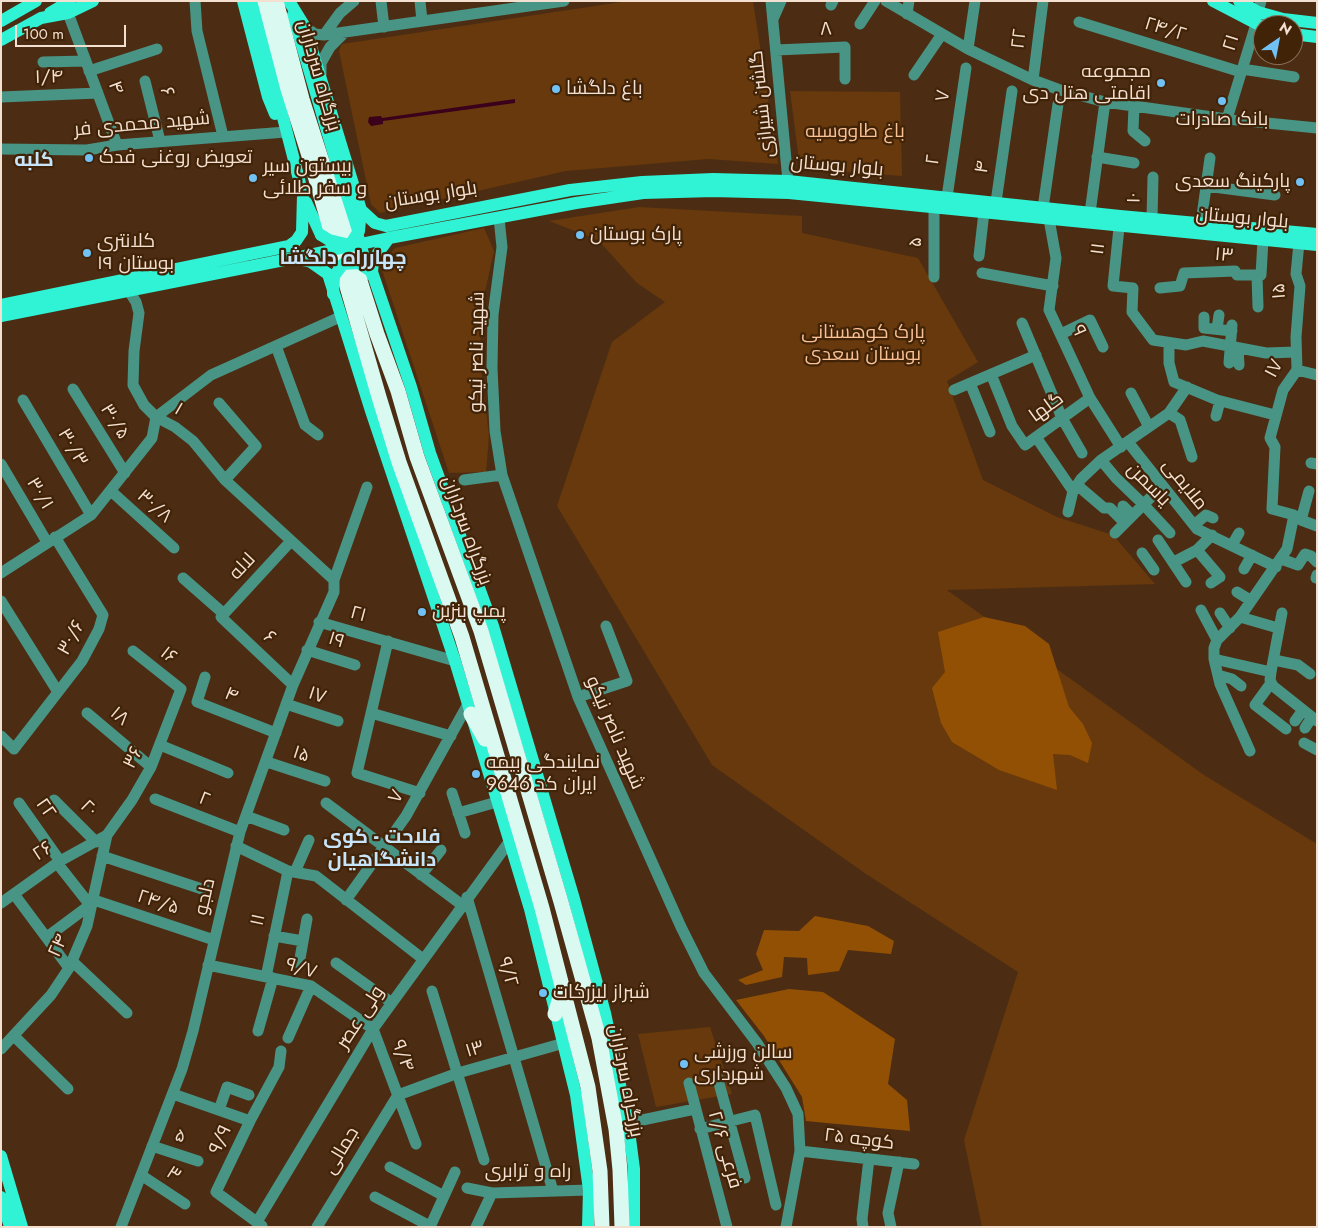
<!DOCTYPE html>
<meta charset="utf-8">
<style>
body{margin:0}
#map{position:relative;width:1318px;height:1228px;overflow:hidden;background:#4c2d13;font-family:Jost,sans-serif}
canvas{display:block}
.frame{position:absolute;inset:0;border:2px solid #f4e0d1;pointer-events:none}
.north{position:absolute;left:1253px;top:15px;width:50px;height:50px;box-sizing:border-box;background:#412308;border:1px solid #896f58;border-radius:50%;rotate:33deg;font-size:14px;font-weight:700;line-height:20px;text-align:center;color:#f4e0d1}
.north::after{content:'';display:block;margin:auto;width:18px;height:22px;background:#72c1f5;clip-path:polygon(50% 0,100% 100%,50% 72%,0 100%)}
.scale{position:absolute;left:15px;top:25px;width:111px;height:22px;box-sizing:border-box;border:2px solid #f4e0d1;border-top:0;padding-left:6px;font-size:15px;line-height:18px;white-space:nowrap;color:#f4e0d1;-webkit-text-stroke:4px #412308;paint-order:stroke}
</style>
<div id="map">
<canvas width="1318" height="1228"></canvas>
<div class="frame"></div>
<div class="north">N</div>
<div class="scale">100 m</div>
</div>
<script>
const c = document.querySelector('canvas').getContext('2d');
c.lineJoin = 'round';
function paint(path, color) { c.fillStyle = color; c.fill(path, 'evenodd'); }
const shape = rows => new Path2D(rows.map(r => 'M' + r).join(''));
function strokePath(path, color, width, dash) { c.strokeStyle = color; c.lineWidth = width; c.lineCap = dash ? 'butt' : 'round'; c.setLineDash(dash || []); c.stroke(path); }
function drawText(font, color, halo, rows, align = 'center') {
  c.font = font + ' Jost,Cairo,sans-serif'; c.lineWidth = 4.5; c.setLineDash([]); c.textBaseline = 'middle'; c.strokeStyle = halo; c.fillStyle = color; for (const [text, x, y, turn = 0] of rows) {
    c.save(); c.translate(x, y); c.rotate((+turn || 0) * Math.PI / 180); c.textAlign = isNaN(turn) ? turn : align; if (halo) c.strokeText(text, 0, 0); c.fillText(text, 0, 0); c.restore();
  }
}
paint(shape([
 [628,1,753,1,778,164,708,159,566,171,380,213,371,204,339,51,342,44],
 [790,91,900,92,902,176,800,168],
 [639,207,802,216,802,233,918,258,978,362,947,381,983,480,1057,517,1113,535,1155,584,947,590,1204,775,1317,844,1317,1227,982,1227,964,1140,1018,972,866,874,712,765,557,506,612,342,665,302,637,283,598,240,549,221],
 [484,228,494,251,480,314,481,369,489,436,486,472,449,473,382,270,384,261,395,248],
 [710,1027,732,1094,656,1107,638,1034]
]), '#67390c');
paint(shape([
 [984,617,1025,626,1049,644,1069,707,1083,724,1092,743,1088,763,1070,755,1053,754,1057,790,999,770,952,742,941,723,932,688,945,672,938,632],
 [815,916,868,926,894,941,891,954,848,950,839,971,808,975,807,958,784,957,782,977,746,985,738,980,763,970,756,954,764,930,799,931],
 [789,989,823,992,895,1039,888,1084,907,1100,910,1131,806,1121,802,1097,764,1036,736,1000]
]), '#925004');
paint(shape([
 [515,99,515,103,383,121,383,124,371,126,368,122,369,117,381,116,382,118]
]), '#3b001b');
strokePath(shape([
 [195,1,197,31,223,136],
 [381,1,384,27],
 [420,1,422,21],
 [771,1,788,181],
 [886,1,968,49,1033,80,1060,90,1105,102,1227,119,1317,128],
 [831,5,833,1],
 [1258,12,1261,1],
 [68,13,117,145],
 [907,14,909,1],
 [773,19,781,1],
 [1079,22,1241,72],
 [860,24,875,1],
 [305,27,315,34,324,35,564,1],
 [324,35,340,13,354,1],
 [968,49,975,1],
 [776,50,845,47,845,79],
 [43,62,86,61],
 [1242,69,1294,77],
 [89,71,157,49],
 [321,74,321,63,330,47,345,32],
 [914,75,942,34],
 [1033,80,1043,1],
 [145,81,160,141],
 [1,97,98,93],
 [1134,106,1133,131,1145,141],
 [1227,119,1256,24],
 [1,149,87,150,117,145,286,132],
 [1097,157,1134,163],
 [1206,186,1275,195],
 [947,197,966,68],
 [996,202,1012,91],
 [934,207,934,277],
 [1043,208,1058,104],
 [1090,213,1105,102],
 [499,218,502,247,493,315,492,368,495,431,502,475,578,697,681,927,704,973,757,1043,786,1088,798,1114,800,1151,786,1227],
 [1120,218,1113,286,1133,288,1132,312,1153,340,1186,345,1203,341,1266,353,1296,352],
 [1049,219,1056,258,1049,310,1090,398,1121,447],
 [1152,219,1153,177],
 [1201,223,1210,158],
 [979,256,984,212],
 [982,273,1053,286],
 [1257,275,1258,307],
 [1160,288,1180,286,1184,273,1235,271,1237,275,1261,275,1263,240],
 [129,291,136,302,139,313,134,351,133,385,144,405,156,417,175,427,193,441,225,480,334,580],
 [1204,317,1204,328,1232,331],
 [1022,323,1062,418,1082,453],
 [1217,329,1219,315],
 [1061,334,1090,320,1103,347],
 [1169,343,1169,363,1174,382,1217,400,1275,415],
 [276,346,305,425,318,435],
 [1238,348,1239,365],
 [1229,363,1232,325],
 [1297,370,1317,375],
 [991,374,1012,426,1025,445,1090,398],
 [970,383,990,432],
 [73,389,125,473],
 [954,390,1036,355],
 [1131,393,1149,427],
 [23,400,91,515],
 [219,403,256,446,225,480],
 [1169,413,1180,420,1192,457],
 [1216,416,1220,401],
 [156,417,211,375,340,317],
 [1036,437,1073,491],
 [1128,442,1197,529,1276,567],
 [1101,460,1116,478,1143,504,1170,533],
 [1311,463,1317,464],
 [1,464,47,542],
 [464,480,502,475],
 [1077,485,1104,508,1110,508,1125,523],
 [111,491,174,548],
 [1309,491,1301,520,1317,526],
 [1123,506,1132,515],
 [1068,512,1073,491,1081,479,1101,460,1169,413,1187,387],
 [1194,525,1206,515,1213,518],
 [1115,533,1162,486],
 [1158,540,1186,582],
 [291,541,221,617,293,685],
 [1232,545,1239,533],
 [1197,550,1220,577,1211,583],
 [1142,553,1154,570],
 [1281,559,1298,565,1305,554,1311,556,1317,562],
 [1174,562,1197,550,1212,535],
 [1244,569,1252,555],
 [1,573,91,515,152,438,156,417],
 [183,578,224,614],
 [1316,578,1317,575],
 [1237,592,1250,600],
 [1,601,58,692],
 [1201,610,1217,640],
 [1220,613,1230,628],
 [1240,617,1278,628],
 [319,622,455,661],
 [388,641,357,773,420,793],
 [307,650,355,665],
 [1214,659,1271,672,1270,680,1273,686,1317,721],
 [1274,660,1298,665,1310,674],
 [1271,672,1282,613],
 [1218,675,1232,679,1241,686],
 [205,677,197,702,276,733],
 [1271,683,1255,705,1286,729],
 [578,697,627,681,606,626],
 [286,704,338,721],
 [87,713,151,767],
 [371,713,451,736],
 [1295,721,1303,710],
 [1305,728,1312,717],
 [1,736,14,749,82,661,99,629,103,615,55,537],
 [1304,743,1317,750],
 [160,745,228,773],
 [1250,751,1220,684,1214,659,1214,648,1217,640,1240,617,1287,549,1294,515,1272,509,1275,447,1270,438,1283,390,1297,370,1296,337,1300,286,1296,274,1299,243],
 [267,762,325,781],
 [452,793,465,833],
 [155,799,240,832],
 [54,800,96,842],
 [19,803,60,861],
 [326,803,462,905],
 [458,813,497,802],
 [246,816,284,830],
 [236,846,288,871,316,876,423,959],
 [102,856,208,891],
 [295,872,309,840],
 [421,875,441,850],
 [14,894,69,968],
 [467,897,553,1191],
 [91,899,214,940],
 [346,900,406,816,468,704],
 [1,903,60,861,107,835,132,800,151,767,181,689,133,651],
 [274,936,303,941],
 [47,937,90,905,57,863],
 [72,961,127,1013],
 [336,963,392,1003],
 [299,964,307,919],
 [208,965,311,986,373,1029,416,1144],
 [266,977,288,871],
 [432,991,484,1160],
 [258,1031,273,978],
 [14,1036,68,1089],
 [288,1038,311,986],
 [1,1049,51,995,69,968,87,926,107,835],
 [717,1076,745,1178],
 [689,1083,727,1227],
 [173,1094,250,1121],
 [398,1095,458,1073,564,1043],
 [219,1110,227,1087,249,1095],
 [628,1123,695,1109],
 [700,1129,755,1115,776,1205],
 [152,1146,198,1161],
 [800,1151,914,1164],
 [390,1167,444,1196],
 [141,1175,185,1204],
 [467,1188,492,1193,589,1190],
 [375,1197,430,1226],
 [257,1222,373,1029,509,842],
 [262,1226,216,1192,250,1121,279,1067,281,1051],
 [121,1227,182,1069,193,1031,240,832,293,685,334,592,334,580,367,487],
 [317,1227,398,1095],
 [430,1227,455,1172],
 [476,1227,492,1193],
 [863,1227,862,1219,869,1159],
 [891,1227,888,1213,899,1162]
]), '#489485', 11);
strokePath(shape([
 [243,1,268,97,275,114],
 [289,1,305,27,361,210,375,223,386,226,570,190,642,182,713,179,788,181,1120,216,1317,234],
 [1213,1,1263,27],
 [1239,1,1258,12,1283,19,1317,23],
 [50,13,70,1],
 [293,15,369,274],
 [1,21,36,1],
 [1293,34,1317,37],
 [1,40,41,18,68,13,93,1],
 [306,202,321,235],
 [1,305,289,246,296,241,302,232,303,195,253,1],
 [1,316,294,258,311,262,328,274,371,411,455,661,530,909,576,1095,589,1190,588,1227],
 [1,1156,22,1227],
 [1,1197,10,1227],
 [634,1227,634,1169,628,1123,605,1013,574,899,493,626,430,453,411,387,372,272,373,262,378,253,389,238,576,203,643,193,713,191,789,193,1317,245]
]), '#30f2d4', 12);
strokePath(shape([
 [265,1,288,89,311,162,379,397,399,462,462,637,542,908,588,1087,600,1171,602,1227],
 [276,1,302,99,377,334,398,391,417,457,481,631,561,902,599,1038,616,1129,620,1170,622,1227],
 [471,714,485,739],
 [555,1014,563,988]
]), '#d9f9f1', 15);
strokePath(shape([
 [321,235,329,240,350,245,359,231,361,210],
 [294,258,389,238],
 [333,294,334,276,343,264,359,263,372,272]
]), '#30f2d4', 12);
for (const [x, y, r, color] of [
 [1161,83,5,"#72c1f5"],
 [556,89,5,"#72c1f5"],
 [1222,101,5,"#72c1f5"],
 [89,158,5,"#72c1f5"],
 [253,178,5,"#72c1f5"],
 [1300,182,5,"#72c1f5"],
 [580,235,5,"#72c1f5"],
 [87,253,5,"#72c1f5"],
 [422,612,5,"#72c1f5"],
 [476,774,5,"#72c1f5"],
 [543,993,5,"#72c1f5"],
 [684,1064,5,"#72c1f5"]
]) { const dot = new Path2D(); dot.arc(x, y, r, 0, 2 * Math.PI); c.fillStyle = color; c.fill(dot); strokePath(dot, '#412308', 2); }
drawText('19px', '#f4e0d1', '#412308', [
 ["۸",826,30,-2],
 ["۲۴/۲",1165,30,17],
 ["۲۲",1020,39,-83],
 ["۲۱",1232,43,-73],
 ["بزرگراه سرداران",318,76,74],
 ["۱/۴",49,78,-2],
 ["۴",115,88,69],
 ["۶",166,92,76],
 ["۷",944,96,-81],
 ["گلشن شیرازی",763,104,-96],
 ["شهید محمدی فر",142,125,-5],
 ["۲",934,160,-82],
 ["بلوار بوستان",837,167,5],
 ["۴",983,167,-82],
 ["بلوار بوستان",431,196,-9],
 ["۱۰",1135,198,-89],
 ["بلوار بوستان",1242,219,5],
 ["۵",916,242,-90],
 ["۱۱",1099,249,-83],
 ["۱۳",1224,256,5],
 ["۱۵",1280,291,-94],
 ["۹",1078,331,66],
 ["شهید ناصر نیکو",478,352,-89],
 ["۱۷",1275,369,-62],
 ["گلها",1047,408,-36],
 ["۱",178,410,30],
 ["۳۰/۵",114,422,58],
 ["۳۰/۳",72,448,59],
 ["یاسمن",1148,485,45],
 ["ملایمی",1184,485,51],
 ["۳۰/۱",39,494,59],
 ["۳۰/۸",154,507,42],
 ["بزرگراه سرداران",466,531,70],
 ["لاله",243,567,-47],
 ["۲۱",358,615,15],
 ["۳۰/۶",72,638,-61],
 ["۶",269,638,43],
 ["۱۹",336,641,17],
 ["۱۶",168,656,38],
 ["۴",231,696,22],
 ["۱۷",317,696,18],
 ["۱۸",119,717,40],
 ["شهید ناصر نیکو",614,733,67],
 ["۱۵",301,755,18],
 ["۳۶",134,758,-64],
 ["۷",397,797,-60],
 ["۲",204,800,21],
 ["۲۲",45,809,55],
 ["۲۰",88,809,44],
 ["۲۶",43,852,-33],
 ["دلجو",206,897,-77],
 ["۲۴/۵",158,903,18],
 ["۱۱",259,920,-78],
 ["۲۴",59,946,-66],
 ["۹/۷",301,969,17],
 ["۹/۲",507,972,74],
 ["ولی عصر",361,1018,-57],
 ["۱۳",475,1050,-17],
 ["۹/۴",402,1056,70],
 ["بزرگراه سرداران",625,1081,79],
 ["۵",180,1137,17],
 ["۹/۹",221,1140,-65],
 ["کوچه ۲۵",859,1140,7],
 ["فرعی ۲/۶",724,1150,74],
 ["جمالی",342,1151,-59],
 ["راه و ترابری",528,1172],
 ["۳",173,1175,33]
]);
drawText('19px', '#f4e0d1', '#412308', [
 ["مجموعه",1151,72,"right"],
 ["اقامتی هتل دی",1151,94,"right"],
 ["باغ دلگشا",566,89],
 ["بانک صادرات",1222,120,"center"],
 ["تعویض روغنی فدک",99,158],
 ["بیستون سیر",263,167],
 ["و سفر طلائی",263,189],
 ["پارکینگ سعدی",1290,182,"right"],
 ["پارک بوستان",590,235],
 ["کلانتری",97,242],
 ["۱۹ بوستان",97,264],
 ["پمپ بنزین",432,612],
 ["نمایندگی بیمه",486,763],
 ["ایران کد 9646",486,785],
 ["شبراز لیزرکات",553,993],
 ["سالن ورزشی",694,1053],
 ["شهرداری",694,1075]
], 'left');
drawText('19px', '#fac195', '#412308', [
 ["باغ طاووسیه",855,132],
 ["پارک کوهستانی",863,333],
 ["بوستان سعدی",863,355]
]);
drawText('bold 20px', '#c8e4f8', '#412308', [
 ["کلبه",34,161],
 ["چهارراه دلگشا",343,259],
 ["فلاحت - کوی",382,838],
 ["دانشگاهیان",382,861]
]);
</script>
